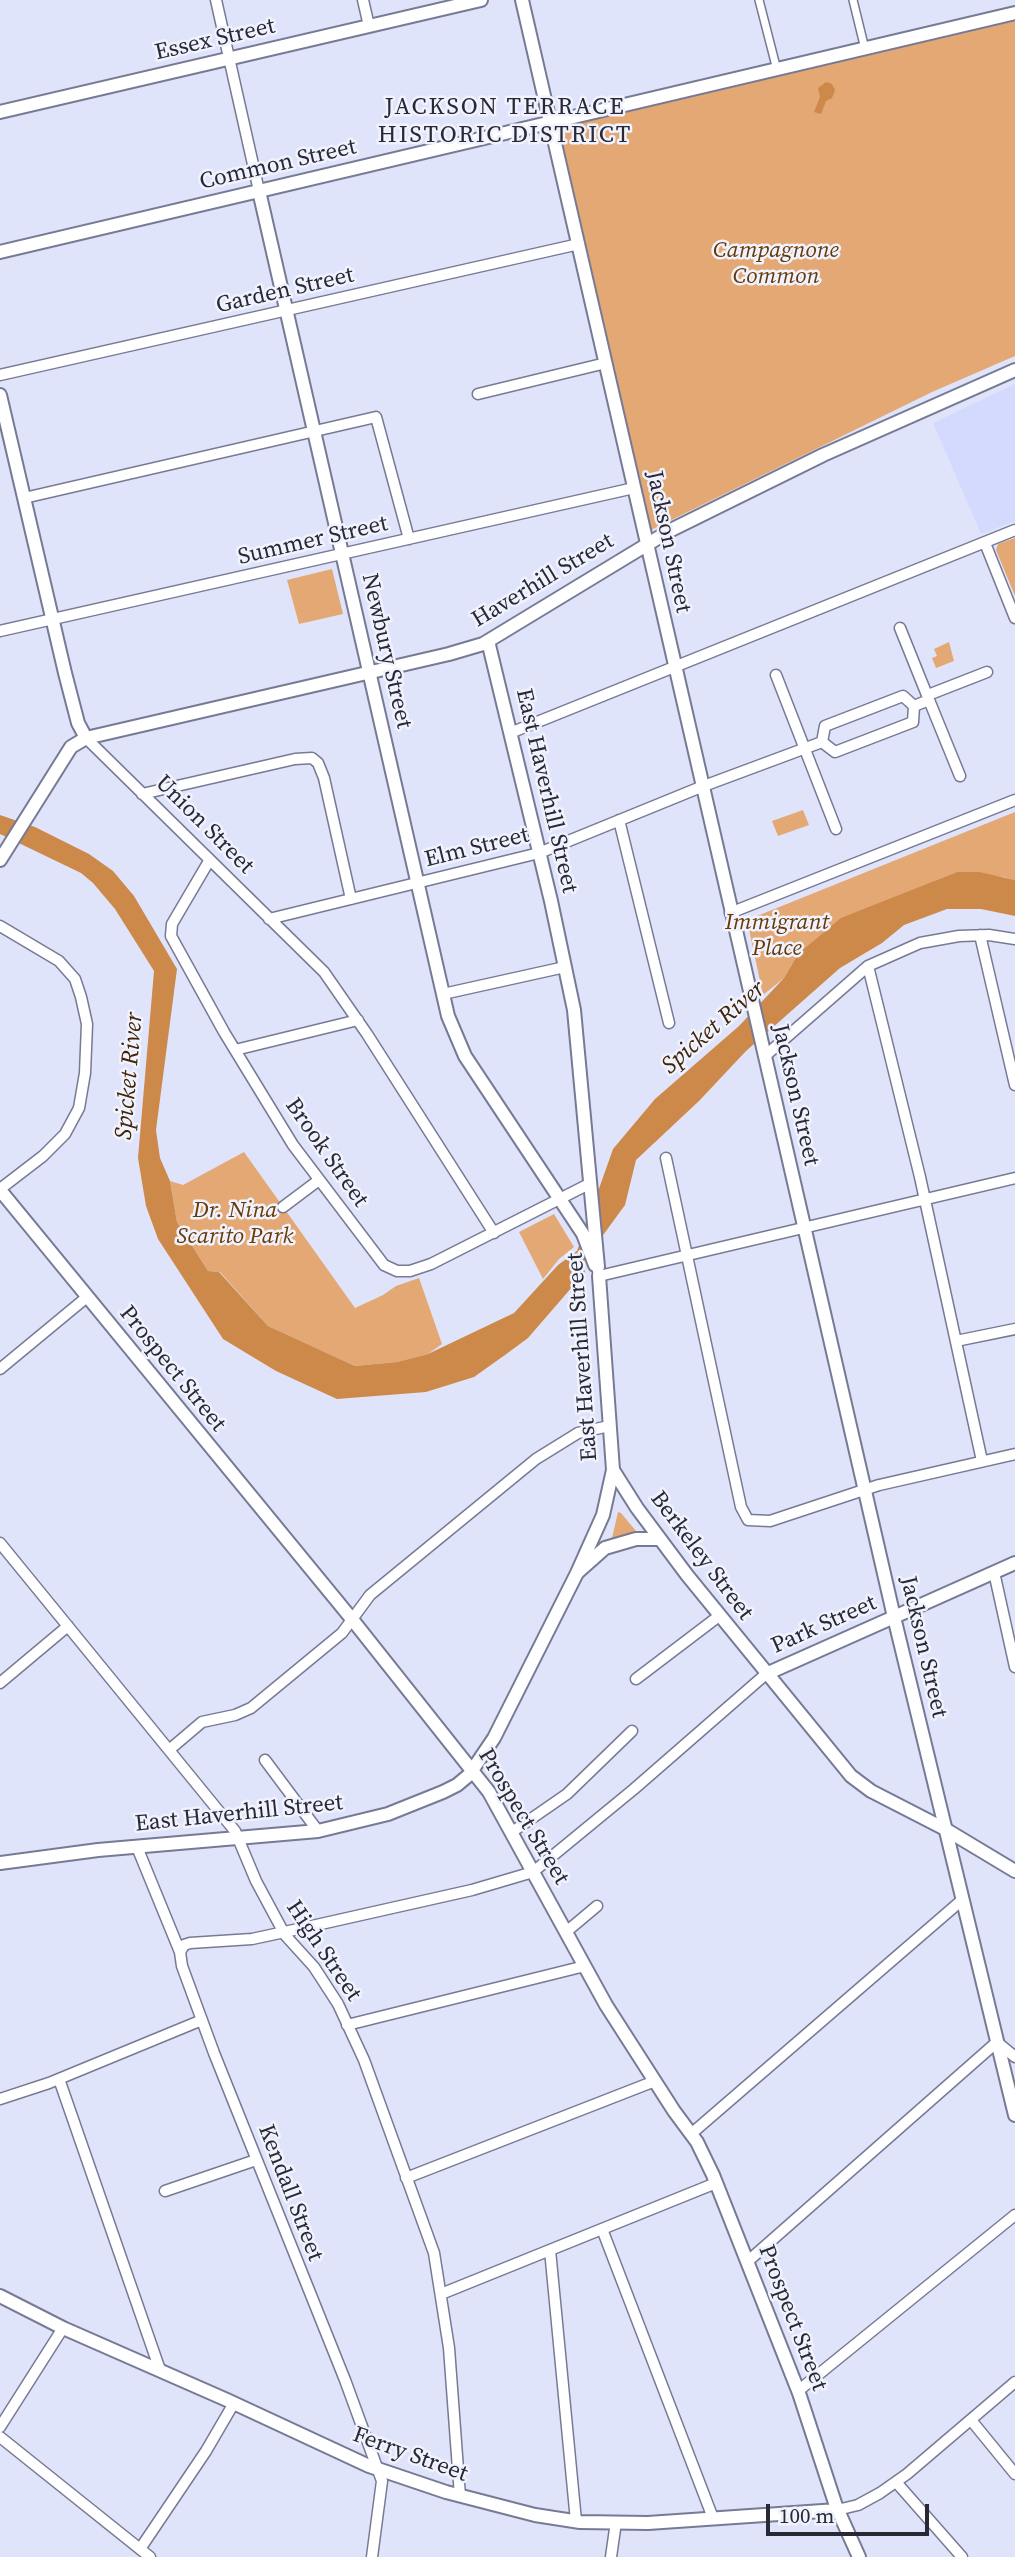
<!DOCTYPE html>
<style>
body{margin:0}
#map{position:relative;width:1015px;height:2557px;overflow:hidden;background:#e0e4fb;font-family:"Source Serif 4",serif}
canvas{display:block}
.scale{position:absolute;left:766px;top:2504px;width:163px;height:32px;box-sizing:border-box;border:4px solid #282934;border-top:0;padding-left:9px;font-size:21px;line-height:24px;white-space:nowrap;color:#282934;-webkit-text-stroke:5px #f0f2fe;paint-order:stroke}
</style>
<div id="map">
<canvas width="1015" height="2557"></canvas>
<div class="scale">100 m</div>
</div>
<script>
const c = document.querySelector('canvas').getContext('2d');
c.lineJoin = 'round';
function paint(path, color) { c.fillStyle = color; c.fill(path, 'evenodd'); }
const shape = rows => new Path2D(rows.map(r => 'M' + r).join(''));
function strokePath(path, color, width, dash) { c.strokeStyle = color; c.lineWidth = width; c.lineCap = dash ? 'butt' : 'round'; c.setLineDash(dash || []); c.stroke(path); }
function drawText(font, color, halo, rows, align = 'center') {
  c.font = font + ' "Source Serif 4",serif'; c.lineWidth = 5; c.setLineDash([]); c.textBaseline = 'middle'; c.strokeStyle = halo; c.fillStyle = color; for (const [text, x, y, turn = 0] of rows) {
    c.save(); c.translate(x, y); c.rotate((+turn || 0) * Math.PI / 180); c.textAlign = isNaN(turn) ? turn : align; if (halo) c.strokeText(text, 0, 0); c.fillText(text, 0, 0); c.restore();
  }
}
paint(shape([
 [1015,384,1015,521,981,534,933,423]
]), '#d4d9fe');
paint(shape([
 [1015,19,1015,356,932,392,647,532,558,127],
 [1015,538,1015,596,996,550,998,544],
 [332,569,343,614,299,624,287,580],
 [949,642,954,661,936,668,932,658,937,656,934,649],
 [803,810,809,825,778,836,772,821],
 [1015,812,1015,880,1003,877,957,872,868,908,798,954,784,978,763,995,747,920],
 [244,1152,355,1308,383,1295,396,1286,419,1278,442,1344,428,1354,397,1362,355,1366,268,1326,220,1272,208,1271,177,1222,170,1181,183,1185],
 [554,1214,574,1247,559,1259,543,1279,519,1232],
 [618,1512,621,1513,636,1531,634,1535,612,1538]
]), '#e3a873');
paint(shape([
 [826,82,832,84,835,90,832,98,826,101,821,114,814,112,820,97,818,88],
 [0,815,35,827,89,854,113,871,134,896,177,969,156,1130,160,1158,170,1181,177,1222,208,1271,219,1272,268,1326,355,1366,397,1362,428,1354,514,1313,558,1265,577,1251,613,1149,655,1099,739,1026,784,978,798,954,841,918,957,872,979,872,1015,880,1015,916,981,909,947,909,904,925,882,943,840,968,746,1051,699,1101,636,1160,625,1205,582,1264,585,1272,528,1338,505,1355,474,1377,426,1392,337,1399,276,1371,223,1339,158,1239,146,1206,138,1158,154,971,115,909,93,883,81,873,0,834]
]), '#cc8949');
const pedestrian = shape([
 [759,0,777,70],
 [853,0,865,49]
]);
const minor = shape([
 [216,0,259,191],
 [363,0,369,26],
 [0,375,579,244],
 [478,394,606,363],
 [24,498,376,417,409,539],
 [985,543,1015,618],
 [900,628,929,700],
 [0,631,634,488],
 [776,675,836,829],
 [928,695,987,672],
 [914,706,929,700,960,776],
 [510,733,1015,530],
 [86,738,324,972,367,1034,494,1233],
 [142,794,295,759,312,758,318,763,324,778,351,899],
 [619,820,669,1023],
 [209,861,172,924,171,936,224,1032,293,1145,384,1265,397,1271,410,1271,431,1264,591,1183],
 [730,913,1015,800],
 [269,919,539,853,701,787,822,742,835,752,913,722,914,706,903,696,825,726,822,742],
 [0,926,59,961,75,979,81,997,87,1024,85,1073,79,1108,65,1134,43,1156,0,1189],
 [980,935,1015,1085],
 [868,966,920,1177,982,1461],
 [443,994,565,967],
 [235,1050,358,1020],
 [765,1056,868,966,920,943,959,936,989,935,1015,939],
 [666,1158,741,1507,748,1520,770,1521,879,1485,1015,1454],
 [283,1207,319,1180],
 [598,1271,599,1276,1015,1178],
 [956,1341,1015,1329],
 [0,1369,87,1297],
 [0,1543,235,1831,256,1881,285,1935,314,1967,338,2004,364,2060,434,2253,449,2348,460,2496],
 [994,1572,1015,1667],
 [636,1679,719,1616],
 [0,1683,68,1626],
 [169,1750,202,1722,235,1715,251,1708,342,1633,370,1595,536,1459,578,1433,609,1426],
 [265,1760,318,1831],
 [512,1832,567,1794,632,1731],
 [137,1847,180,1952,182,1966,214,2053,345,2380,382,2481,372,2557],
 [566,1932,597,1906],
 [180,1952,184,1945,190,1943,252,1939,303,1928,472,1890,533,1872,634,1789,766,1674],
 [347,2025,585,1966],
 [59,2079,160,2370],
 [0,2099,49,2083,202,2020],
 [691,2134,962,1900],
 [406,2178,655,2081],
 [165,2191,256,2160],
 [602,2229,713,2518],
 [550,2250,576,2521],
 [747,2262,997,2042,1015,2057],
 [441,2294,716,2183],
 [798,2391,1015,2215],
 [971,2420,1015,2474],
 [0,2427,63,2328],
 [0,2437,150,2557],
 [896,2482,962,2557],
 [837,2510,858,2505,880,2493,907,2474,1015,2382],
 [140,2549,206,2451,234,2403],
 [611,2557,616,2522]
]);
const tertiary = shape([
 [259,191,448,1016,465,1056,583,1234,595,1265],
 [0,860,71,747,86,738],
 [0,1190,351,1618,489,1792,606,2005,674,2111,697,2142,713,2175,799,2393,836,2506,859,2557],
 [613,1470,637,1508,687,1575,851,1776,871,1791,945,1829,1015,1871],
 [578,1572,605,1548,636,1539,659,1539],
 [766,1674,894,1617],
 [0,2296,63,2328,227,2400,369,2466,446,2492,535,2515,580,2522,648,2523,837,2510]
]);
const secondary = shape([
 [522,0,894,1617,1015,2115],
 [0,112,481,0],
 [0,252,1015,13],
 [0,395,65,673,78,723,86,738,449,654,483,644,671,530,823,455,1015,370],
 [488,641,551,901,574,1010,598,1267],
 [894,1617,1015,1563],
 [0,1863,98,1850,318,1831,388,1814,443,1792,457,1785,469,1775,494,1738,577,1573,603,1515,613,1470,599,1276]
]);
strokePath(pedestrian, '#777a94', 10);
strokePath(minor, '#777a94', 13);
strokePath(tertiary, '#777a94', 16);
strokePath(secondary, '#777a94', 16);
strokePath(pedestrian, '#fff', 7);
strokePath(minor, '#fff', 10);
strokePath(tertiary, '#fff', 12);
strokePath(secondary, '#fff', 12);
drawText('23px', '#282934', '#f0f2fe', [
 ["Essex Street",215,40,-13],
 ["Common Street",278,165,-13],
 ["Garden Street",285,291,-13],
 ["Summer Street",313,541,-13],
 ["Jackson Street",668,542,78],
 ["Haverhill Street",543,581,-31],
 ["Newbury Street",386,651,77],
 ["East Haverhill Street",546,791,77],
 ["Union Street",204,825,45],
 ["Elm Street",477,848,-14],
 ["Jackson Street",795,1095,77],
 ["Brook Street",326,1153,55],
 ["East Haverhill Street",583,1357,-94],
 ["Prospect Street",172,1369,51],
 ["Berkeley Street",701,1556,53],
 ["Park Street",824,1625,-24],
 ["Jackson Street",923,1647,77],
 ["East Haverhill Street",239,1814,-6],
 ["Prospect Street",523,1817,59],
 ["High Street",323,1951,56],
 ["Kendall Street",290,2193,69],
 ["Prospect Street",792,2318,69],
 ["Ferry Street",410,2455,20]
]);
drawText('italic 23px', '#673a07', '#f0f2fe', [
 ["Campagnone",776,251],
 ["Common",776,277],
 ["Immigrant",777,923],
 ["Place",777,949],
 ["Dr. Nina",235,1211],
 ["Scarito Park",235,1237]
]);
c.letterSpacing = '2px';
drawText('24px', '#282934', '#f0f2fe', [
 ["JACKSON TERRACE",505,108],
 ["HISTORIC DISTRICT",505,136]
]);
c.letterSpacing = '0px';
drawText('italic 24px', '#3f2407', '#f0f2fe', [
 ["Spicket River",714,1028,-41],
 ["Spicket River",130,1076,-85]
]);
</script>
